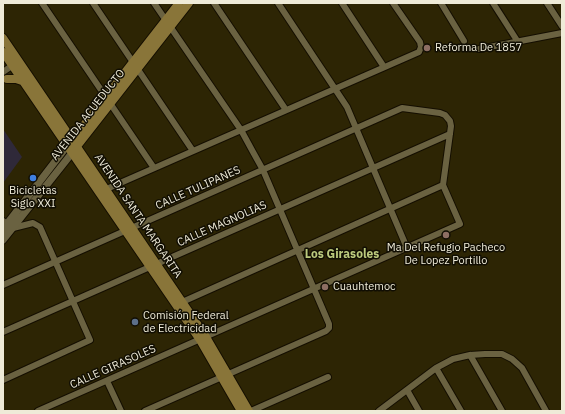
<!DOCTYPE html>
<meta charset="utf-8">
<style>
body{margin:0}
#map{position:relative;width:565px;height:414px;overflow:hidden;background:#2d2504;font-family:"IBM Plex Sans",sans-serif}
canvas{display:block}
.frame{position:absolute;inset:0;border:4px solid #efebd8;pointer-events:none}
</style>
<div id="map">
<canvas width="565" height="414"></canvas>
<div class="frame"></div>
</div>
<script>
const c = document.querySelector('canvas').getContext('2d');
c.lineJoin = 'round';
function paint(path, color) { c.fillStyle = color; c.fill(path, 'evenodd'); }
const shape = rows => new Path2D(rows.map(r => 'M' + r).join(''));
function strokePath(path, color, width, dash) { c.strokeStyle = color; c.lineWidth = width; c.lineCap = dash ? 'butt' : 'round'; c.setLineDash(dash || []); c.stroke(path); }
function drawText(font, color, halo, rows, align = 'center') {
  c.font = font + ' "IBM Plex Sans",sans-serif'; c.lineWidth = 3; c.setLineDash([]); c.textBaseline = 'middle'; c.strokeStyle = halo; c.fillStyle = color; for (const [text, x, y, turn = 0] of rows) {
    c.save(); c.translate(x, y); c.rotate((+turn || 0) * Math.PI / 180); c.textAlign = isNaN(turn) ? turn : align; if (halo) c.strokeText(text, 0, 0); c.fillText(text, 0, 0); c.restore();
  }
}
paint(shape([
 [3,129,22,157,3,183]
]), '#2f2939');
const minor = shape([
 [42,3,154,168],
 [93,3,193,151],
 [214,3,286,110],
 [278,3,347,107,407,248],
 [342,3,384,67],
 [441,3,464,41],
 [493,3,518,42],
 [547,3,562,26],
 [479,49,562,33],
 [3,72,16,63],
 [102,191,419,52,421,47,420,42,393,3],
 [3,221,13,228,33,223,40,227,90,340,3,380],
 [3,285,402,108,440,113,445,115,450,121,451,126,443,185,460,224,38,411],
 [180,303,443,185],
 [3,332,450,134],
 [470,355,502,411],
 [436,368,461,411],
 [107,381,121,411],
 [407,390,419,411],
 [145,411,326,331,329,328,329,324,263,170,253,152,241,130,154,3],
 [251,411,328,377],
 [379,411,436,368,453,359,470,355,485,354,502,354,512,359,522,368,546,411]
]);
const tertiary = shape([
 [3,229,67,146],
 [3,240,72,153]
]);
const secondary = shape([
 [3,38,206,337,249,411],
 [3,52,200,340,241,411],
 [7,79,16,79,22,81],
 [70,143,179,3],
 [74,150,189,3]
]);
strokePath(minor, '#140e00', 8);
strokePath(tertiary, '#140e00', 9);
strokePath(secondary, '#140e00', 10);
strokePath(minor, '#6a6241', 6);
strokePath(tertiary, '#6a6241', 7);
strokePath(secondary, '#897539', 8);
for (const [x, y, r, color] of [
 [427,48,4,"#8d6e63"],
 [33,178,4,"#3f7fe0"],
 [446,235,4,"#8d6e63"],
 [325,287,4,"#8d6e63"],
 [135,322,4,"#5c6f8a"]
]) { const dot = new Path2D(); dot.arc(x, y, r, 0, 2 * Math.PI); c.fillStyle = color; c.fill(dot); strokePath(dot, '#110e03', 1.5); }
drawText('11px', '#efebd8', '#110e03', [
 ["Reforma De 1857",435,48],
 ["Bicicletas",33,191,"center"],
 ["Siglo XXI",33,204,"center"],
 ["Ma Del Refugio Pacheco",446,248,"center"],
 ["De Lopez Portillo",446,261,"center"],
 ["Cuauhtemoc",333,287],
 ["Comisión Federal",143,316],
 ["de Electricidad",143,329]
], 'left');
drawText('11px', '#efebd8', '#110e03', [
 ["AVENIDA ACUEDUCTO",88,115,-52],
 ["CALLE TULIPANES",198,188,-24],
 ["AVENIDA SANTA MARGARITA",138,216,56],
 ["CALLE MAGNOLIAS",222,224,-24],
 ["CALLE GIRASOLES",113,367,-24]
]);
drawText('bold 12px', '#bbc97d', '#110e03', [
 ["Los Girasoles",342,255]
]);
</script>
